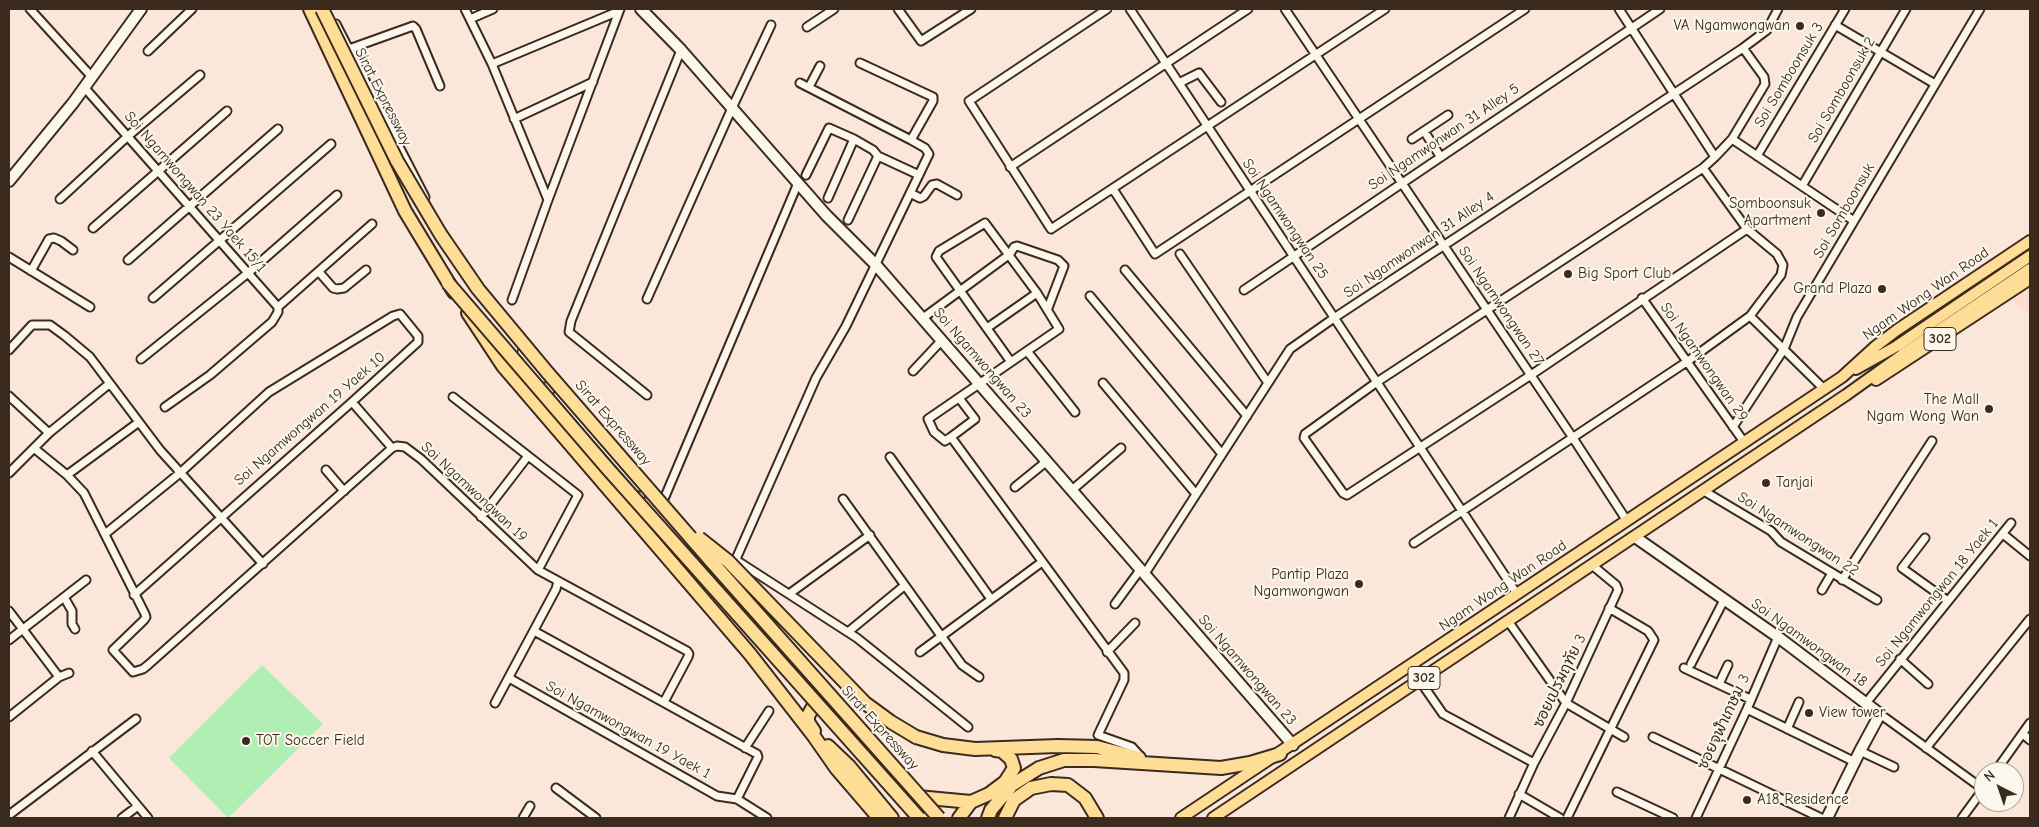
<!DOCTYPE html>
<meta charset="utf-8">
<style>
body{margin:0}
#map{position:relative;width:2039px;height:827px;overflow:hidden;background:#fbe7da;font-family:"Comic Neue",sans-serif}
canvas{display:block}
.frame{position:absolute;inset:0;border:10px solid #3b2a1e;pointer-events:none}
.north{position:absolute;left:1974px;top:762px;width:50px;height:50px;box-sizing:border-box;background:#fbf7ec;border:1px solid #aea59a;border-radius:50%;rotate:319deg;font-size:14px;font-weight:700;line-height:20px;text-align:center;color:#3b2a1e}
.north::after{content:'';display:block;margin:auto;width:18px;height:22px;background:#3b2a1e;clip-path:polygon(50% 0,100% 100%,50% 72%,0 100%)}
</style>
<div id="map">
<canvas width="2039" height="827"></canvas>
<div class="frame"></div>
<div class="north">N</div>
</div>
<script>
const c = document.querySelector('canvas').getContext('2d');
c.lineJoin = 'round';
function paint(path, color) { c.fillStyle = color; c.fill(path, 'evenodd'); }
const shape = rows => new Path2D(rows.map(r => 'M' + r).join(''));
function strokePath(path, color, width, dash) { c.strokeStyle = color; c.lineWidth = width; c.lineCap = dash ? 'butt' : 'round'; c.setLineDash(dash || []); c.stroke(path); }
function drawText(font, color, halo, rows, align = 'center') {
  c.font = font + ' "Comic Neue","Playpen Sans Thai",sans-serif'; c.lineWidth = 4; c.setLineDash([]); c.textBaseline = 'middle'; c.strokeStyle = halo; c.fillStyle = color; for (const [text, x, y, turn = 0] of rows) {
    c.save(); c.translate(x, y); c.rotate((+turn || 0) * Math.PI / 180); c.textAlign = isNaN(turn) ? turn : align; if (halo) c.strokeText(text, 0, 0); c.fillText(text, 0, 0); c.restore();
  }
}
paint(shape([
 [2030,284,2030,315,2009,298]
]), '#fbdccd');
paint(shape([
 [262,665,323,724,228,818,169,758]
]), '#b1eeb4');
const street = shape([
 [30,9,91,76],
 [465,9,492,64,548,200],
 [898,9,921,41,971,9],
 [1107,9,969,101,1051,229,1385,9],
 [1130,9,1517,594],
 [1285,9,1573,438,1627,521],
 [1619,9,1715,157],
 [470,19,493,9],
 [336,24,425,197],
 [1835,25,1935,84],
 [807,27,834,9],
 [1743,48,1764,77,1765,84,1732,139,1715,157,1703,168,1377,382,1305,434,1304,438,1343,493,1347,495,1531,375,1747,229],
 [349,49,413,26,416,29,440,86],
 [148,51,192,9],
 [860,63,933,97,933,101,911,140],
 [492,64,619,11],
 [1179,83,1199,73,1221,102],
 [84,87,278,307,278,312,272,322,210,375,165,407],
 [809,87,820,66],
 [514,119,593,82],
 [1424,131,1440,156],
 [1412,139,1448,115],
 [1732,139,1854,221],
 [1757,156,1845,9],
 [1010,167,1248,9],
 [806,175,829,128,854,139,873,150,878,156,919,175],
 [1802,186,1906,9],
 [1113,189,1155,254,1525,9],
 [910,193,920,198,924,196,932,185,937,184,957,195],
 [828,198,854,139],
 [60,199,128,136,200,75],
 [848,220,878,156],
 [93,228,227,111],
 [1180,254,1268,383],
 [9,257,90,307],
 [128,260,278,129],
 [1125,270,1247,416],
 [31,271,49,239,54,238,61,241,73,250],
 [319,272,333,288,337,289,344,288,366,270],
 [1244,290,1660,9],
 [1090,296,1222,454],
 [153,298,331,144],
 [1642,298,1744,442],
 [647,299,732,108,771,25],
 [512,300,548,200,620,9],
 [278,307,372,224],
 [1750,316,1824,389],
 [923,318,1010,254,1014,247,1017,246,1058,260,1064,266,1048,308],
 [987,328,1037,293],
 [9,350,32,325,50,325,65,336,90,357,160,450,263,564],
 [1027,351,1075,412],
 [522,352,544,378],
 [141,359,248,273,337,195],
 [1011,362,936,257,939,251,985,223,1037,293,1059,329,928,419,934,432,945,441,951,437,1124,673,1124,680,1098,735,1132,747,1141,757],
 [913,371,942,340],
 [1103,383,1196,494],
 [558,394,639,487],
 [647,395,569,332,571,321,681,50],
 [9,396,49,433],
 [453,397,578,495,538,570],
 [352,402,392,448],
 [1733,427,1784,349,1797,317,1980,9],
 [951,437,975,419,959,398],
 [35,449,67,475,84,493,145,614,146,617,144,620,113,650,133,672,143,669,148,665,392,448,397,446,405,447,421,459,538,570,687,651,689,654,688,657,664,702],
 [890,457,991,599],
 [326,470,344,491],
 [9,473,49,433,109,384],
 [67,475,139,422],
 [1015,487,1047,461],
 [1072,490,1121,448],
 [1704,491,1771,531,1781,542,1877,600],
 [649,499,800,675],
 [843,499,962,665,979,677],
 [661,506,798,183],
 [481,517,528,456],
 [105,534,180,473,269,392,393,316,400,314,418,336,418,342,352,402,134,595],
 [2003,534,2030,556],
 [1925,538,1902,568,1948,601],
 [1414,543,1688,361,1750,316,1781,275,1783,265,1777,254,1747,229,1703,168],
 [736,560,857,638,968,727],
 [732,568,816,378,846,326,929,154,925,148,911,140,800,83],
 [1144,575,1290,349,1334,318,1743,48,1767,30,1778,9],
 [1842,580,1932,441],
 [1822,590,1832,573],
 [789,594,870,535],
 [64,597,72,611,72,624,75,629],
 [1115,604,1140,570],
 [9,611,59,677],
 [1508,621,1566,703,1624,737],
 [534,631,757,754,758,757,737,799,767,818],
 [848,632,904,586],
 [9,640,86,580],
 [920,652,1042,562],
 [1107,652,1135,623],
 [1900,659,1928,684],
 [1691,664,1724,600],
 [1684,668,1750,699],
 [509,678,717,796,737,799],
 [1420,681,1443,714,1534,763],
 [1719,684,1728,665],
 [495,703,556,589,558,581],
 [1866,703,2011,523],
 [1747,709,1855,762],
 [1880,714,1983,789],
 [9,717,59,677,69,673],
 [1787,729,1799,702],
 [2023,734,2030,740],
 [1653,737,1821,818],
 [745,748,769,711],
 [1926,748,2030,619],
 [92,751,148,818],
 [1860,751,1894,767],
 [1995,772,2030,723],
 [556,788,596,818],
 [1617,792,1673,818],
 [1519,794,1560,818],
 [9,815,136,719],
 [122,818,138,806],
 [523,818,530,806],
 [1509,818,1534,763,1566,703,1618,590,1616,585,1592,565],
 [1567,818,1654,640,1648,631,1609,608],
 [1696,818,1747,709,1778,637],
 [1962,818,1984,788]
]);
const secondary = shape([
 [641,9,681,50,826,215,876,265,1293,745],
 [9,181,73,103,141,9],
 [1635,537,1778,637,1880,714,1860,751,1827,818]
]);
const primary = shape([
 [1856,369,1897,346,2030,256],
 [1876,380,2030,279],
 [1181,818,1842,377,1876,346,1897,330,2030,241],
 [1213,818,1846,395,1902,355,2030,269]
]);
const highway = shape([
 [310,9,405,211,454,292],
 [468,313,503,366,750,654,813,735,836,768,879,818],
 [814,731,808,722,808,716,813,707,819,704],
 [916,737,943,745,975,749,1058,746,1097,747,1139,758],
 [828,746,849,766,892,818],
 [907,796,971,802],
 [959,818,971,802,989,794,1005,782,1014,768,1011,759,1002,751,995,750],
 [988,818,991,810,1012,785,1039,768,1064,760,1094,760,1221,768,1250,763,1280,754],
 [1005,818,1014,800,1031,788,1051,784,1068,785,1085,798,1097,818]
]);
strokePath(street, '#3b2a1e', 11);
strokePath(secondary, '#3b2a1e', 14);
strokePath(primary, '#3b2a1e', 14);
strokePath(highway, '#3b2a1e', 16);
strokePath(street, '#fbf7ec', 7);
strokePath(secondary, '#fbf7ec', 10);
strokePath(primary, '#fedd96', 10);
strokePath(highway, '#fedd96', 12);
const highwayBridge = shape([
 [322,9,397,161,441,235,478,289,547,372,711,561,939,818],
 [448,283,608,469,919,818],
 [699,538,728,561,865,703,891,722,916,737]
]);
strokePath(highwayBridge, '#3b2a1e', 16, []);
strokePath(highwayBridge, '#fedd96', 12);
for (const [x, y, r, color] of [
 [1800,26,5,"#3b2a1e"],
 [1821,213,5,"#3b2a1e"],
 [1568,274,5,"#3b2a1e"],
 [1882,289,5,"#3b2a1e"],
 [1989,409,5,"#3b2a1e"],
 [1766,483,5,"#3b2a1e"],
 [1359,584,5,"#3b2a1e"],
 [1809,713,5,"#3b2a1e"],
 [246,741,5,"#3b2a1e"],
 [1747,800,5,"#3b2a1e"]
]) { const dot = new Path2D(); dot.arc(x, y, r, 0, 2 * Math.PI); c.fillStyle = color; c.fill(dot); strokePath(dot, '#fbf7ec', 2); }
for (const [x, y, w] of [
 [1940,339,32],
 [1424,678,32]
]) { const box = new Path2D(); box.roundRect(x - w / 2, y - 11.5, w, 23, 4); c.fillStyle = '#fbf7ec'; c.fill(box); strokePath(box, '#3b2a1e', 1); }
drawText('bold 14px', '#3b2a1e', null, [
 ["302",1940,339],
 ["302",1424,678]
]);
drawText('15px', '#3b2a1e', '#fbf7ec', [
 ["VA Ngamwongwan",1790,26],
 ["Somboonsuk",1811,204],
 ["Apartment",1811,221],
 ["Big Sport Club",1578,274,"left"],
 ["Grand Plaza",1872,289],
 ["The Mall",1979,400],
 ["Ngam Wong Wan",1979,417],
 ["Tanjai",1776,483,"left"],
 ["Pantip Plaza",1349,575],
 ["Ngamwongwan",1349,592],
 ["View tower",1819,713,"left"],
 ["TOT Soccer Field",256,741,"left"],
 ["A18 Residence",1757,800,"left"]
], 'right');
drawText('15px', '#3b2a1e', '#fbf7ec', [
 ["Soi Somboonsuk 3",1789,75,-59],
 ["Soi Somboonsuk 2",1842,90,-60],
 ["Sirat Expressway",383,97,63],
 ["Soi Ngamwonwan 31 Alley 5",1444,137,-34],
 ["Soi Ngamwongwan 23 Yaek 15/1",195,192,49],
 ["Soi Somboonsuk",1844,211,-60],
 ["Soi Ngamwongwan 25",1285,219,56],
 ["Soi Ngamwonwan 31 Alley 4",1419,245,-34],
 ["Ngam Wong Wan Road",1926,294,-35],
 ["Soi Ngamwongwan 27",1501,306,56],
 ["Soi Ngamwongwan 29",1704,362,55],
 ["Soi Ngamwongwan 23",982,363,49],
 ["Soi Ngamwongwan 19 Yaek 10",310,419,-41],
 ["Sirat Expressway",613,423,49],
 ["Soi Ngamwongwan 19",474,492,43],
 ["Soi Ngamwongwan 22",1798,534,33],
 ["Ngam Wong Wan Road",1503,586,-34],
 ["Soi Ngamwongwan 18 Yaek 1",1937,593,-51],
 ["Soi Ngamwongwan 18",1809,643,36],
 ["Soi Ngamwongwan 23",1247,670,49],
 ["ซอยเปรมฤทัย 3",1560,681,-64],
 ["ซอยจุฬาเกษม 3",1724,722,-65],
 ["Sirat Expressway",880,728,48],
 ["Soi Ngamwongwan 19 Yaek 1",628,730,29]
]);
</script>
